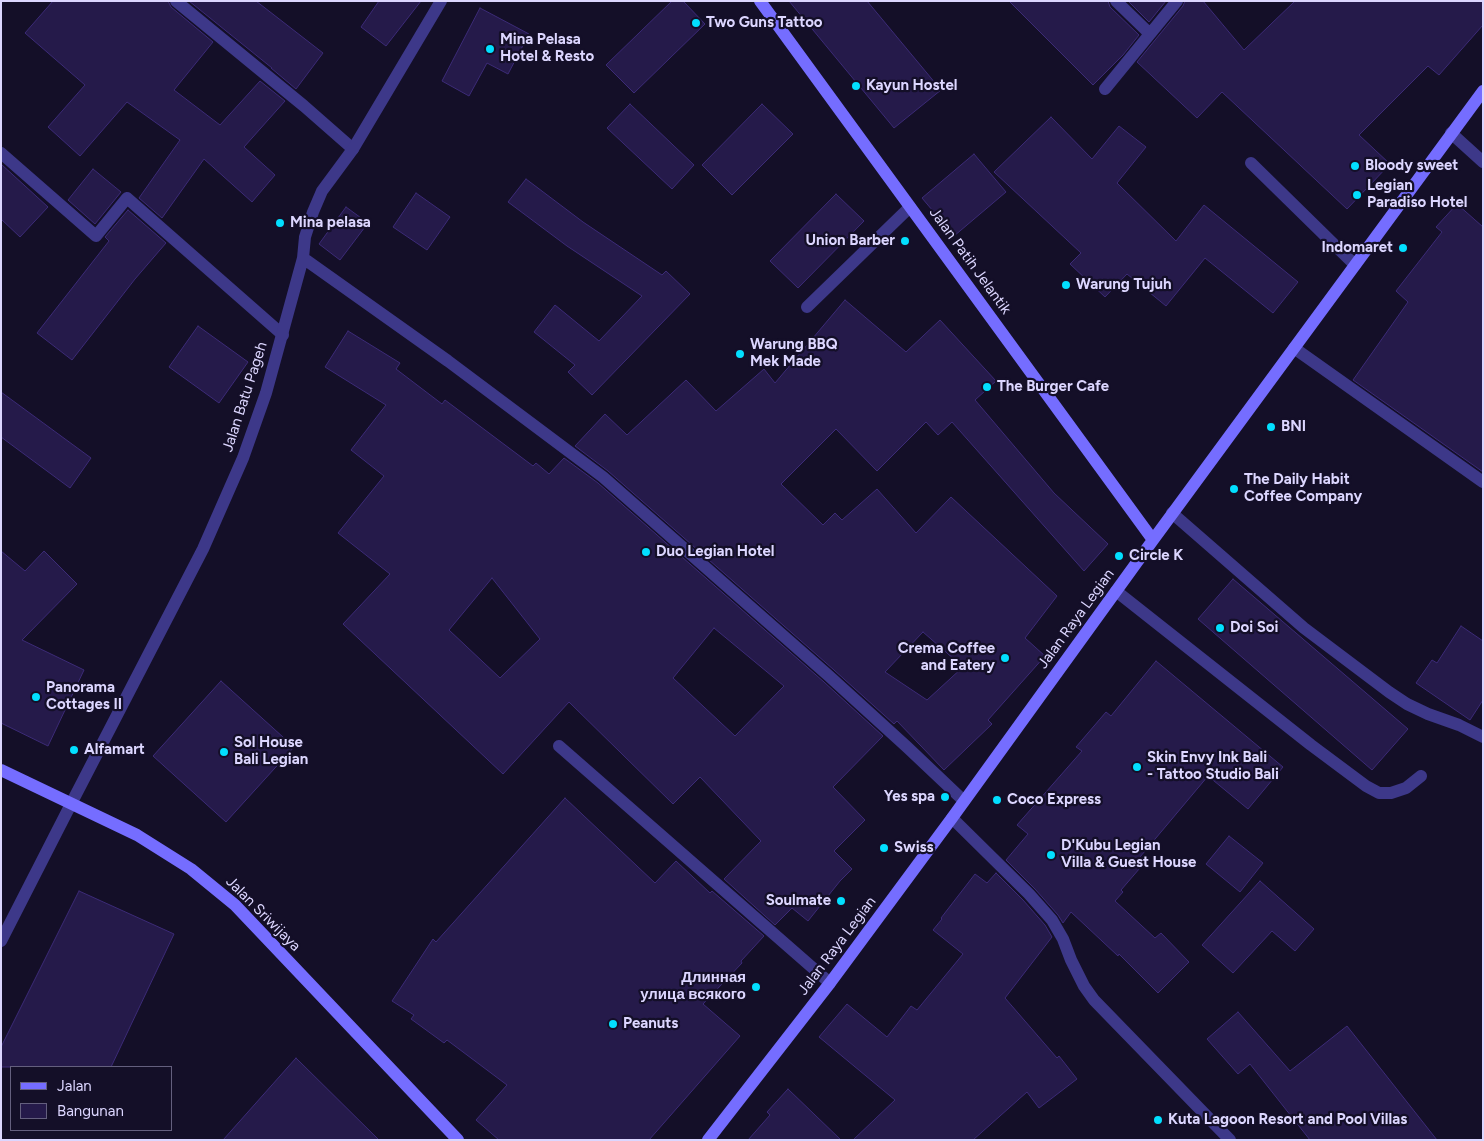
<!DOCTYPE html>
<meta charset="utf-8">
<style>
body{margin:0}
#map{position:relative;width:1484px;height:1141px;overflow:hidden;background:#140f28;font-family:Figtree,sans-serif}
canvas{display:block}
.frame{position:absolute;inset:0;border:2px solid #dcd6ff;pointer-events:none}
.legend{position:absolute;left:10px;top:1066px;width:162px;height:65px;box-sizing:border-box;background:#140f28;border:1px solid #645f7e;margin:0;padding:6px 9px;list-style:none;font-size:15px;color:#dcd6ff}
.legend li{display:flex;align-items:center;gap:10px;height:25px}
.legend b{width:25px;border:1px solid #645f7e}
</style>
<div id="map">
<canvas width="1484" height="1141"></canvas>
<div class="frame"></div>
<ul class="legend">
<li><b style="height:6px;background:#756dff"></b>Jalan</li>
<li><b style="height:14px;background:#251a4a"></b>Bangunan</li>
</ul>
</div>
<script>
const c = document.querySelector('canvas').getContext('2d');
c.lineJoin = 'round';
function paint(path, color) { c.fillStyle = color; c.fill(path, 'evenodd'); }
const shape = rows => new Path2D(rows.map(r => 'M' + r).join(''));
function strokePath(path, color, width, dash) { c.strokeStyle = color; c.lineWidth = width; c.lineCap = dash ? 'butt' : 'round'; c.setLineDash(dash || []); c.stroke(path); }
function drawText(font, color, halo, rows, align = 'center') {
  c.font = font + ' Figtree,sans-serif'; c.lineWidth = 4.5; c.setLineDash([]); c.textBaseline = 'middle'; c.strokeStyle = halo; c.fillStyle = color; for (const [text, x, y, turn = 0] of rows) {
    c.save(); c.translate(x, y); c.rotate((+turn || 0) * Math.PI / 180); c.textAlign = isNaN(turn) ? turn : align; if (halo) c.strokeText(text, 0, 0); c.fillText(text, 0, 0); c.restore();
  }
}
const building = shape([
 [53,1,168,1,171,7,213,42,174,90,220,125,260,81,285,101,244,147,275,175,252,202,204,159,162,218,139,198,180,140,127,102,80,156,48,127,85,85,25,33,53,1],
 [189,1,256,1,323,53,296,89,271,68,272,68,189,1],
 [379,1,421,1,386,46,361,27,379,1],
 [672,1,683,1,705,24,634,93,606,65,672,1],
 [789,1,867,1,941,90,894,128,789,1],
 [1009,1,1108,1,1110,7,1139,35,1123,55,1093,85,1009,1],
 [1128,1,1166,1,1149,22,1128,1],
 [1185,1,1203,1,1244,50,1295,1,1483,1,1483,25,1439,75,1428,66,1359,135,1390,164,1347,209,1222,92,1197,118,1137,62,1183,6,1185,1],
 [480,8,529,34,508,74,487,63,469,96,442,81,480,8],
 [630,104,694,165,672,189,607,128,630,104],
 [762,104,793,134,732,195,702,165,762,104],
 [1051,117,1092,159,1119,126,1146,147,1117,183,1176,241,1204,205,1298,282,1273,313,1205,258,1166,306,1127,274,1105,297,1070,264,1081,253,994,172,1051,117],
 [974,154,1006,192,954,236,922,198,974,154],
 [1,164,48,207,20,237,1,219,1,164],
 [93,169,121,192,95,224,68,200,93,169],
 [526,179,583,222,662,275,666,271,690,294,592,395,568,372,575,365,534,332,555,305,599,341,642,296,567,246,508,202,526,179],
 [416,193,450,217,427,250,393,227,416,193],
 [836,194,864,221,798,288,770,261,836,194],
 [1457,204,1483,227,1483,472,1353,380,1408,302,1396,291,1442,232,1436,227,1457,204],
 [346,207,368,223,340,260,319,244,346,207],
 [128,210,166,243,135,279,72,360,37,333,109,241,105,237,128,210],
 [845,300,906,352,940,320,996,381,975,400,1054,493,1108,544,1084,571,952,422,938,435,926,422,877,471,836,429,781,484,823,525,835,513,842,520,877,489,916,533,951,497,1057,596,1025,638,1045,656,988,720,992,724,944,770,897,721,894,724,834,670,608,471,575,446,605,414,627,435,686,380,716,411,764,369,775,383,845,300],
 [923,632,963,667,927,700,885,672,923,632],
 [198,326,248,362,219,403,169,367,198,326],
 [348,331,400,363,396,369,442,404,445,400,533,466,536,463,549,474,564,458,598,483,824,682,883,736,833,787,865,820,834,851,852,869,840,881,808,921,792,908,775,925,724,879,761,841,700,777,673,804,569,702,503,774,343,624,390,574,338,533,384,476,351,450,386,405,325,367,348,331],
 [492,578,540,639,500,678,449,630,492,578],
 [714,628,784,686,735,736,673,678,714,628],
 [1,392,91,458,70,488,1,437,1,392],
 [1,551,25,571,44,551,77,584,22,640,84,670,48,746,1,723,1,551],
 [1233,579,1408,729,1372,770,1198,619,1233,579],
 [1461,626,1483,641,1483,700,1470,720,1416,683,1432,660,1437,663,1461,626],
 [1156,661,1283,767,1248,809,1208,776,1140,857,1146,861,1121,890,1123,892,1115,901,1155,938,1161,933,1189,962,1158,993,1119,954,1118,956,1071,912,1063,923,1058,915,1035,889,1006,860,1028,834,1017,825,1082,751,1076,747,1106,712,1111,716,1156,661],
 [221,681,294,747,226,822,153,756,221,681],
 [565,798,655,883,676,861,710,893,712,891,764,936,741,961,742,963,703,1004,740,1036,649,1140,499,1140,476,1120,507,1085,447,1040,444,1043,411,1019,414,1015,392,1001,433,939,436,942,565,798],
 [1229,836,1263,863,1240,892,1206,864,1229,836],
 [996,873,1023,900,1045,925,1052,937,1005,998,1057,1058,1059,1056,1077,1079,1039,1108,1027,1092,973,1140,853,1140,895,1100,819,1037,847,1004,887,1037,911,1006,917,1010,963,954,933,930,942,919,941,918,975,874,987,883,996,873],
 [1260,881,1314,929,1295,951,1272,931,1233,973,1202,945,1260,881],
 [79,891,174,934,111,1067,1,1067,1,1047,79,891],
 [1238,1012,1290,1071,1347,1026,1437,1140,1310,1140,1250,1064,1238,1074,1207,1039,1238,1012],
 [296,1058,379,1140,223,1140,296,1058],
 [788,1089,841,1140,748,1140,770,1115,767,1112,788,1089]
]);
paint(building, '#251a4a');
strokePath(building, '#3c2b77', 1);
strokePath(shape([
 [176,1,304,106,353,149],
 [1,153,96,236,127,198,283,335],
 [1251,163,1355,265],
 [807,307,910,207],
 [1116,591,1311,745,1366,786,1379,793,1391,793,1406,788,1421,776],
 [559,746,830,983]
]), '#3d3889', 12);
strokePath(shape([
 [1116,1,1150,34],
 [1105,89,1177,1],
 [1451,133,1483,162],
 [303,258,448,361,603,477,829,676,907,747,964,801],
 [1294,348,1483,482],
 [1172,513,1304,628,1389,692,1407,704,1428,714,1459,725,1483,737],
 [952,818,1029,894,1052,920,1063,939,1071,960,1084,986,1094,1000,1230,1140],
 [1,941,71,804,203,549,243,458,266,393,303,258,305,237,313,212,322,191,353,149,441,1]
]), '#3d3889', 12);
strokePath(shape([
 [760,1,1153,540],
 [1,770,137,835,191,869,235,905,458,1140],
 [708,1140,830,983,952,818,1153,540,1483,91]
]), '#756dff', 12);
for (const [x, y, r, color] of [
 [696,23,5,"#02dfff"],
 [490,49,5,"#02dfff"],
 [856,86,5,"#02dfff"],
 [1355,166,5,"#02dfff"],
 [1357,195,5,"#02dfff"],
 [280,223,5,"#02dfff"],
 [905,241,5,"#02dfff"],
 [1403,248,5,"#02dfff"],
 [1066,285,5,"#02dfff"],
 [740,354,5,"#02dfff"],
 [987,387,5,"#02dfff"],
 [1271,427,5,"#02dfff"],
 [1234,489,5,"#02dfff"],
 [646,552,5,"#02dfff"],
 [1119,556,5,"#02dfff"],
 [1220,628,5,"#02dfff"],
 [1005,658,5,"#02dfff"],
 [36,697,5,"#02dfff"],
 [74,750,5,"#02dfff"],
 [224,752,5,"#02dfff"],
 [1137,767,5,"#02dfff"],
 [945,797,5,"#02dfff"],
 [997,800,5,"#02dfff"],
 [884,848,5,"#02dfff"],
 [1051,855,5,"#02dfff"],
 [841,901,5,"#02dfff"],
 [756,987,5,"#02dfff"],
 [613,1024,5,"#02dfff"],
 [1158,1120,5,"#02dfff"]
]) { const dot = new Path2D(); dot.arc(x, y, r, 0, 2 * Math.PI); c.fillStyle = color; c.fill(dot); strokePath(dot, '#140f28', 2); }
drawText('bold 15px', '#dcd6ff', '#140f28', [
 ["Two Guns Tattoo",706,23],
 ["Mina Pelasa",500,40],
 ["Hotel & Resto",500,57],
 ["Kayun Hostel",866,86],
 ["Bloody sweet",1365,166],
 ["Legian",1367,186],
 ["Paradiso Hotel",1367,203],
 ["Mina pelasa",290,223],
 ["Union Barber",895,241,"right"],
 ["Indomaret",1393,248,"right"],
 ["Warung Tujuh",1076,285],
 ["Warung BBQ",750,345],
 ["Mek Made",750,362],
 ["The Burger Cafe",997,387],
 ["BNI",1281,427],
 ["The Daily Habit",1244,480],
 ["Coffee Company",1244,497],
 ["Duo Legian Hotel",656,552],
 ["Circle K",1129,556],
 ["Doi Soi",1230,628],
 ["Crema Coffee",995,649,"right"],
 ["and Eatery",995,666,"right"],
 ["Panorama",46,688],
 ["Cottages II",46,705],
 ["Sol House",234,743],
 ["Bali Legian",234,760],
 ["Alfamart",84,750],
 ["Skin Envy Ink Bali",1147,758],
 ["- Tattoo Studio Bali",1147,775],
 ["Yes spa",935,797,"right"],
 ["Coco Express",1007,800],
 ["D'Kubu Legian",1061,846],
 ["Villa & Guest House",1061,863],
 ["Swiss",894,848],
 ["Soulmate",831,901,"right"],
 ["Длинная",746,978,"right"],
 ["улица всякого",746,995,"right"],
 ["Peanuts",623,1024],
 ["Kuta Lagoon Resort and Pool Villas",1168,1120]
], 'left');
drawText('15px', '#dcd6ff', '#140f28', [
 ["Jalan Patih Jelantik",970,261,54],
 ["Jalan Batu Pageh",245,397,-72],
 ["Jalan Raya Legian",1076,619,-54],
 ["Jalan Sriwijaya",263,914,45],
 ["Jalan Raya Legian",837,946,-53]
]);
</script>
